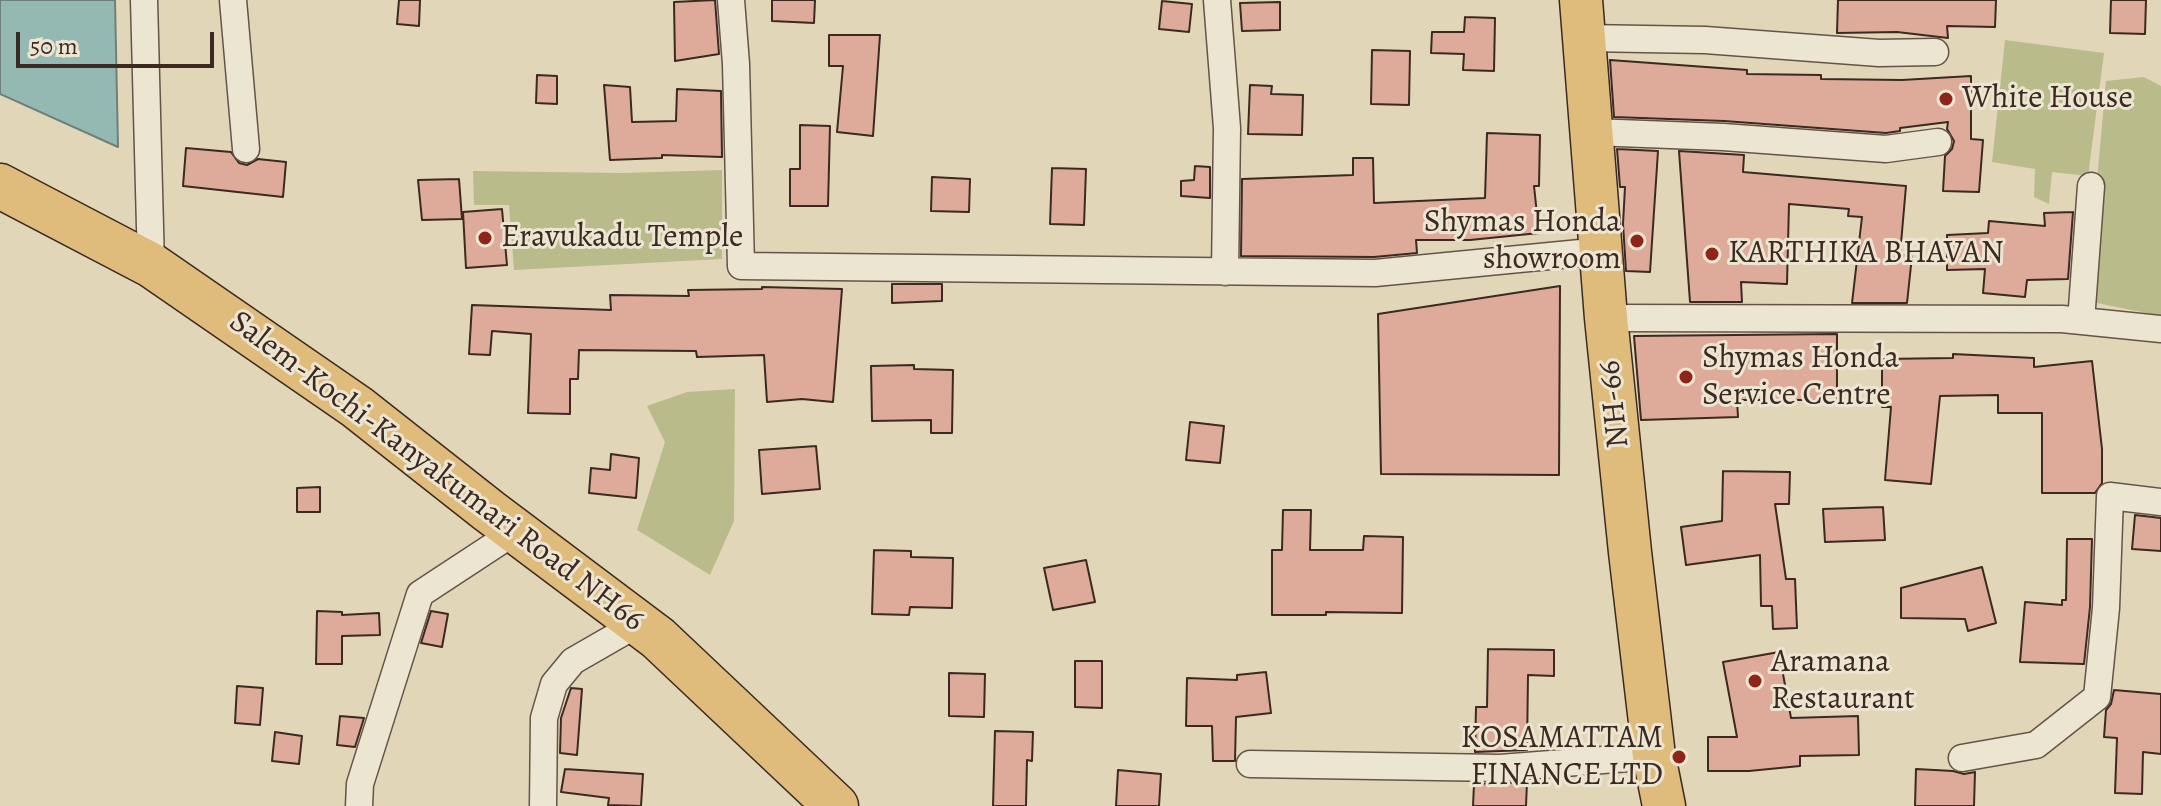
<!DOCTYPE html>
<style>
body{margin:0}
#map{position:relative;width:2161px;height:806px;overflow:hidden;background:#e1d7b8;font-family:Alegreya,serif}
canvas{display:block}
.scale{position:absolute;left:16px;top:32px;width:198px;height:36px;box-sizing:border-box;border:4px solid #3b2922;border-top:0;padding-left:10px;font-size:24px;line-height:28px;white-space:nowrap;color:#3b2922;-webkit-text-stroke:6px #ece5d1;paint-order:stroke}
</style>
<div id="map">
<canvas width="2161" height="806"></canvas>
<div class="scale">50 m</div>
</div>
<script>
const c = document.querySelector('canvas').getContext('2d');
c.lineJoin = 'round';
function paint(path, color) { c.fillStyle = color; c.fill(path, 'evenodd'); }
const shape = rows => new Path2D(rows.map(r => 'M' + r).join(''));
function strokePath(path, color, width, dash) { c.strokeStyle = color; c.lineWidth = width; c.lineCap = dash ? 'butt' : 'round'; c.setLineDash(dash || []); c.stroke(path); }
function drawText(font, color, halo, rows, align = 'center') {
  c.font = font + ' Alegreya,serif'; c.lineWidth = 6; c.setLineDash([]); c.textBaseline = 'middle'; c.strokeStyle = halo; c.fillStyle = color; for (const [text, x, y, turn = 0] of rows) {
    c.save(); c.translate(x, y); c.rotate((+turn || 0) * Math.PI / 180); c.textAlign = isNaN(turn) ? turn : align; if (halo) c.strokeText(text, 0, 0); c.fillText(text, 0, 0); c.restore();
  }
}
paint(shape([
 [2005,40,2104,53,2088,176,2052,172,2049,204,2034,197,2035,169,1992,162],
 [2144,77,2161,86,2161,316,2092,302,2092,235,2106,81],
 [722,170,722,259,514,270,509,205,474,205,473,171,623,173],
 [735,389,734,521,710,575,637,530,665,442,647,406,687,392]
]), '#b9bc8a');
const water = shape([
 [0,0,115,0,118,147,0,94,0,0]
]);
paint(water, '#94b9b3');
strokePath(water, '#707f79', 2);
const building = shape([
 [399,0,420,0,419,26,397,24,399,0],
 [715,0,719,54,675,61,674,2,715,0],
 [772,0,815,0,814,23,772,21,772,0],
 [1838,0,1996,0,1995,27,1947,26,1948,38,1897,32,1837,33,1838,0],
 [2111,0,2146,0,2145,34,2110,33,2111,0],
 [1162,1,1192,4,1189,32,1159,29,1162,1],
 [1280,2,1280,30,1242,31,1240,3,1280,2],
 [1465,17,1495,18,1494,71,1463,70,1464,54,1431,53,1432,32,1464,32,1465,17],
 [829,35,880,35,873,136,837,132,843,66,829,66,829,35],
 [1372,50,1410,51,1409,105,1371,104,1372,50],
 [1610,60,1747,70,1747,74,1821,75,1821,79,1902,80,1971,76,1971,139,1983,140,1979,192,1943,191,1945,156,1952,149,1954,141,1947,129,1948,122,1900,128,1900,131,1886,133,1724,121,1614,117,1610,60],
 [537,75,557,76,557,104,536,103,537,75],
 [604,85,630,87,632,122,676,121,677,89,721,91,722,157,662,155,662,158,610,160,604,85],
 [1250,85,1272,86,1271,94,1303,95,1302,135,1248,134,1250,85],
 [800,125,830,126,828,206,790,206,790,169,800,169,800,125],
 [1487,133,1540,135,1539,186,1534,186,1539,233,1470,240,1416,240,1417,253,1374,257,1241,256,1242,179,1353,175,1353,158,1373,158,1374,203,1485,198,1487,133],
 [186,148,231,152,239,163,247,165,258,159,286,162,283,197,183,186,186,148],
 [1617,149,1658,151,1650,272,1626,271,1623,224,1625,187,1620,187,1617,149],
 [1679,151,1744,155,1743,172,1906,186,1900,255,1912,256,1907,303,1852,303,1862,217,1848,216,1849,209,1789,204,1787,284,1741,282,1742,302,1690,302,1679,151],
 [1195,166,1210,167,1210,198,1181,196,1181,181,1194,180,1195,166],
 [1052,168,1086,169,1084,225,1050,224,1052,168],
 [932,177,970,179,969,212,931,211,932,177],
 [459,179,462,219,422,220,418,180,459,179],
 [502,209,507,265,466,268,463,212,502,209],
 [2073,212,2068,279,2027,280,2025,297,1983,293,1985,269,1947,270,1947,235,1988,233,1989,221,2045,226,2044,213,2073,212],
 [892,284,942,284,942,301,892,303,892,284],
 [1560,286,1559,475,1381,474,1378,314,1560,286],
 [762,287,842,289,833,402,802,399,767,402,764,355,697,357,696,351,579,350,578,379,570,379,570,414,528,413,531,334,492,331,490,355,469,354,472,305,611,310,610,295,689,296,688,290,762,289,762,287],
 [1837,334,1837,400,1737,400,1738,417,1641,420,1634,336,1837,334],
 [1953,354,2034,358,2034,367,2092,361,2102,449,2102,483,2095,493,2042,493,2042,413,1998,413,1998,395,1940,396,1931,484,1885,480,1891,407,1882,407,1882,359,1953,358,1953,354],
 [914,365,914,369,953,370,952,433,931,433,931,420,872,421,871,366,914,365],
 [1190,422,1224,426,1220,463,1186,460,1190,422],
 [816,446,820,489,762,494,759,450,816,446],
 [611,454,639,458,636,498,589,493,591,468,610,470,611,454],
 [1723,471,1790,472,1789,504,1775,504,1786,579,1795,579,1797,628,1773,629,1772,606,1761,606,1760,555,1686,565,1681,527,1722,521,1723,471],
 [320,487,320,512,297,512,297,488,320,487],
 [1883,507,1885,540,1825,542,1823,509,1883,507],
 [1283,510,1311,510,1310,550,1363,550,1364,536,1403,537,1402,613,1326,612,1326,615,1272,615,1272,550,1282,550,1283,510],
 [2135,515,2161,518,2161,551,2132,549,2135,515],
 [2067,539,2092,539,2090,607,2084,664,2020,662,2025,602,2062,605,2062,600,2066,600,2067,539],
 [874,550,911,551,911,557,953,558,952,608,910,607,909,615,872,614,874,550],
 [1086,560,1095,602,1053,610,1044,568,1086,560],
 [1982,567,1996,623,1968,631,1965,619,1901,618,1901,588,1982,567],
 [317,611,342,612,342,615,379,613,380,635,342,636,342,664,316,664,317,611],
 [431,611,448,614,442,647,421,643,431,611],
 [1488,649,1554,650,1554,676,1528,675,1527,750,1475,752,1476,707,1487,707,1488,649],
 [1779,652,1791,718,1858,716,1859,755,1800,756,1800,766,1749,771,1708,771,1708,737,1737,737,1723,662,1779,652],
 [1075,661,1102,661,1102,708,1075,707,1075,661],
 [1266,672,1271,713,1236,717,1235,761,1213,761,1212,726,1186,726,1187,678,1237,680,1237,675,1266,672],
 [949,673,985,674,984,717,949,716,949,673],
 [237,686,263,688,260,725,235,723,237,686],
 [571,688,582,689,577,755,560,753,561,718,571,688],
 [2114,690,2161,694,2161,754,2143,752,2142,794,2115,793,2117,738,2104,737,2106,710,2111,704,2114,690],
 [340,716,364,718,355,747,337,745,340,716],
 [995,731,1033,732,1032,761,1027,760,1026,806,993,806,995,731],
 [275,732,302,736,299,764,272,761,275,732],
 [565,769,643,774,641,806,608,805,609,798,561,792,565,769],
 [1916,769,1953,771,1964,774,1975,772,1974,806,1915,806,1916,769],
 [1118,770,1161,774,1159,806,1116,806,1118,770],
 [1527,782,1526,806,1473,806,1474,784,1527,782]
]);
paint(building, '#deaa9a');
strokePath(building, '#3b2922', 2);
const street = shape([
 [144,0,151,265],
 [233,0,246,149],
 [731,0,736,64,741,266,1375,273,1601,251],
 [1217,0,1227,128,1225,272],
 [1584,38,1705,40,1879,53,1935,52],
 [1592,132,1723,137,1886,149,1938,142],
 [1606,318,2062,319,2161,329],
 [2081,321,2091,186],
 [1962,758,2036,745,2097,697,2106,608,2110,496,2161,502],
 [1250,764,1500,768,1654,756],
 [359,806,360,784,420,594,516,531],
 [543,806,544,718,554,684,573,661,639,623]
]);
const primary = shape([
 [1581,0,1606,318,1630,552,1654,756,1664,806]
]);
const highway = shape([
 [0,186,151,265,357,407,489,511,658,638,836,806]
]);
strokePath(street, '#645448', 29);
strokePath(primary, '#3b2922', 45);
strokePath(highway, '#3b2922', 47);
strokePath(street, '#ece5d1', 26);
strokePath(primary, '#e0bc7c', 42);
strokePath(highway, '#e0bc7c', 44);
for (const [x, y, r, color] of [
 [1946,99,8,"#8f2418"],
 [485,238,8,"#8f2418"],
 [1637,241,8,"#8f2418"],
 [1712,254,8,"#8f2418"],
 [1686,377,8,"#8f2418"],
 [1755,681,8,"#8f2418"],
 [1679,757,8,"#8f2418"]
]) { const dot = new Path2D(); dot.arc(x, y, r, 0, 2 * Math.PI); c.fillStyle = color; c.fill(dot); strokePath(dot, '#ece5d1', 3); }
drawText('32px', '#3b2922', '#ece5d1', [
 ["White House",1962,99],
 ["Shymas Honda",1621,223,"right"],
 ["showroom",1621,260,"right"],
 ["Eravukadu Temple",501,238],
 ["KARTHIKA BHAVAN",1728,254],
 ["Shymas Honda",1702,359],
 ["Service Centre",1702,396],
 ["Aramana",1771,663],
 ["Restaurant",1771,700],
 ["KOSAMATTAM",1663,739,"right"],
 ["FINANCE LTD",1663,776,"right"]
], 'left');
drawText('32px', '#3b2922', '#ece5d1', [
 ["NH-66",1615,404,-96],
 ["Salem-Kochi-Kanyakumari Road NH66",436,472,37]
]);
</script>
